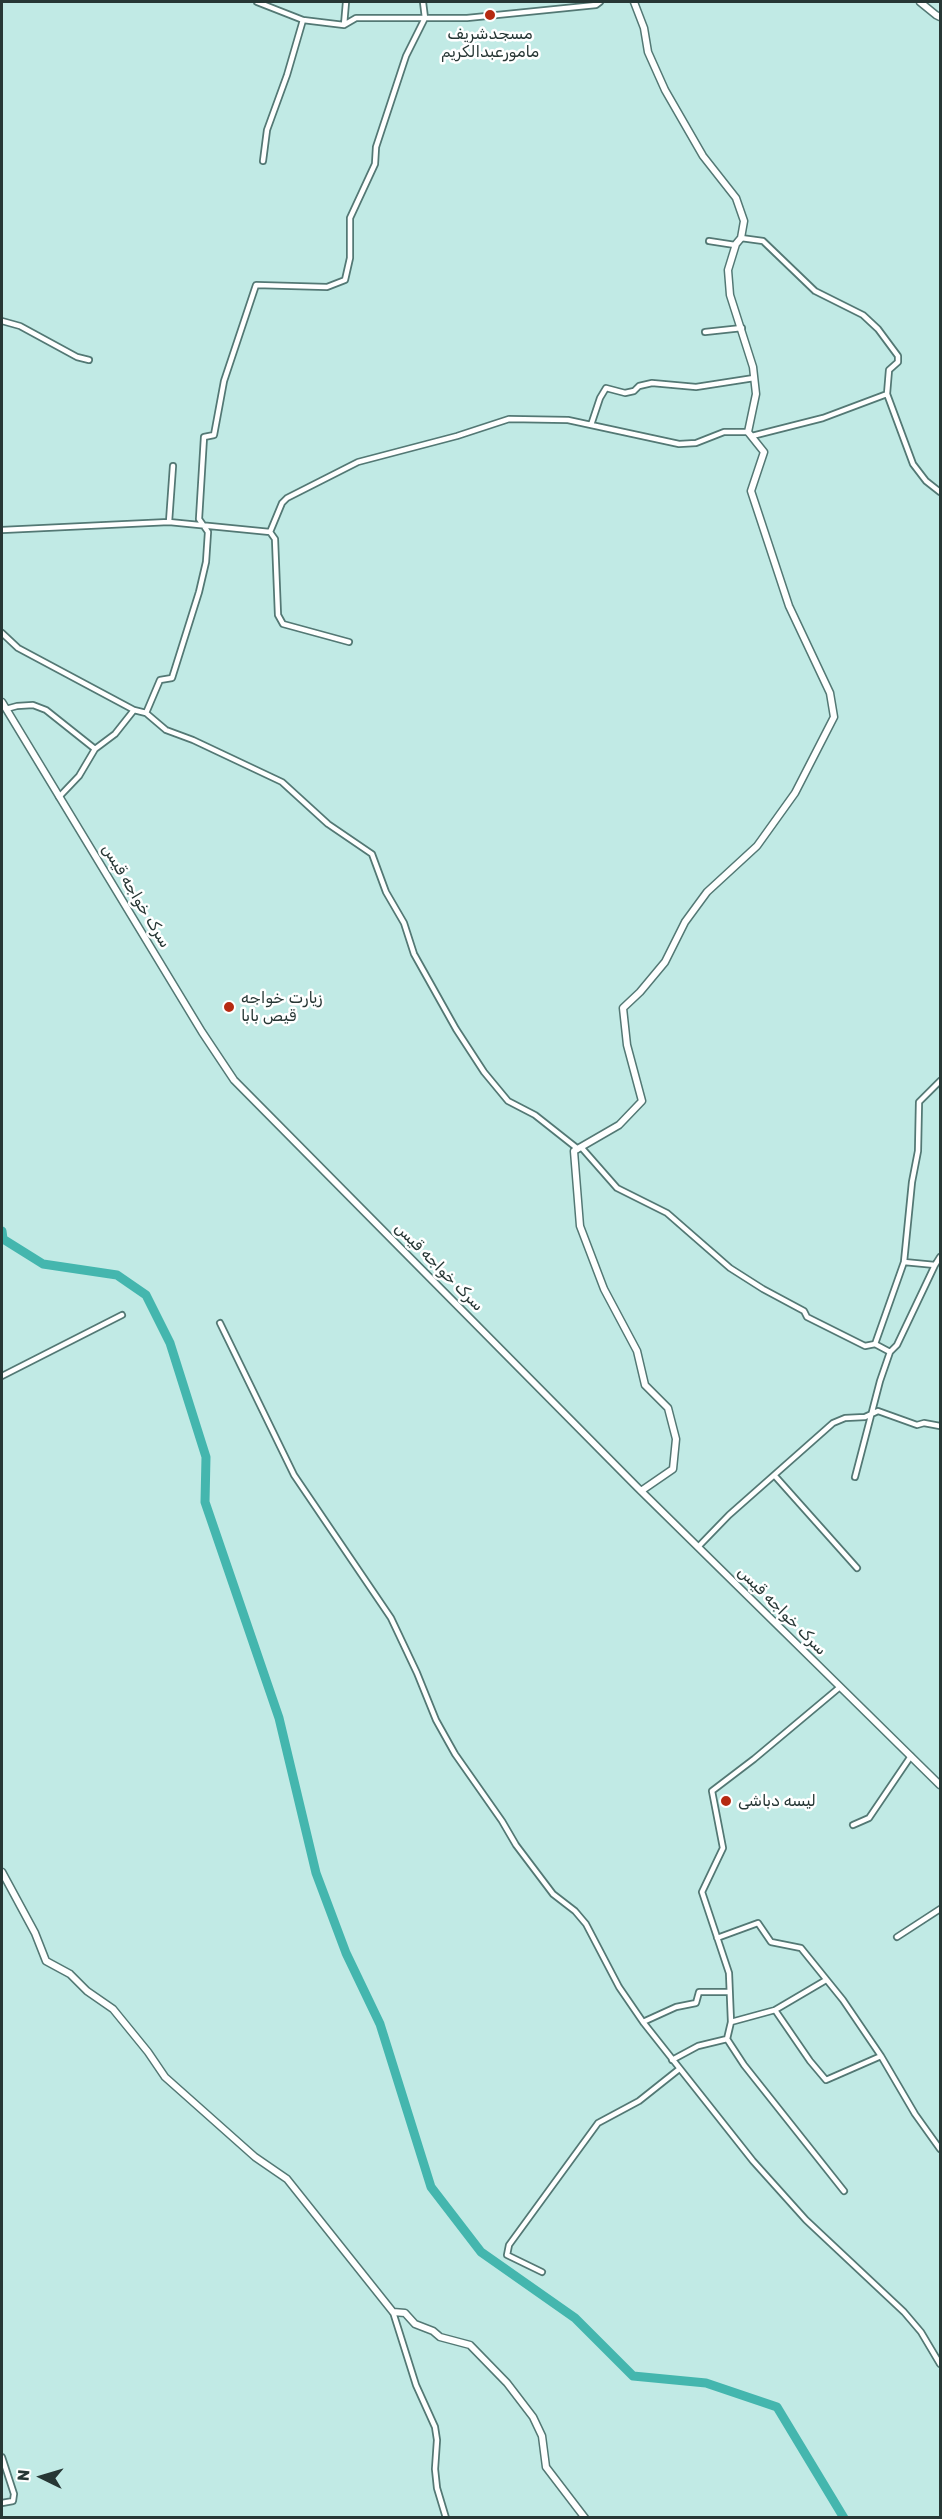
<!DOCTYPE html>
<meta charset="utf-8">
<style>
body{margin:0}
#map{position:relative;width:942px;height:2519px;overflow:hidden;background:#c1eae5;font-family:Rubik,sans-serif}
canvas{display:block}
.frame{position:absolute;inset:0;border:3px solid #273735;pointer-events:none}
.north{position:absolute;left:12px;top:2447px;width:60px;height:60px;-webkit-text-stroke:4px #fff;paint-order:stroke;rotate:275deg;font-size:16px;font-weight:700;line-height:24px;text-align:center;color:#273735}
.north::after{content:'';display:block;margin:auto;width:21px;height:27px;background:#273735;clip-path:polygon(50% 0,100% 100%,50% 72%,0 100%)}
</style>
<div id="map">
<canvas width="942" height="2519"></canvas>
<div class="frame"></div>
<div class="north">N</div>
</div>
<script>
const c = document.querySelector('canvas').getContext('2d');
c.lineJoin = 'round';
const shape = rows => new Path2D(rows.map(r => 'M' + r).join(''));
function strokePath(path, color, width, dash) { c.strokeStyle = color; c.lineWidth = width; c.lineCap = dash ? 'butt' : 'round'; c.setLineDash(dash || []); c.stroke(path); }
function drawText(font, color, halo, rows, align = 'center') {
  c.font = font + ' Rubik,"Noto Naskh Arabic",sans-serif'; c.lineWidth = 5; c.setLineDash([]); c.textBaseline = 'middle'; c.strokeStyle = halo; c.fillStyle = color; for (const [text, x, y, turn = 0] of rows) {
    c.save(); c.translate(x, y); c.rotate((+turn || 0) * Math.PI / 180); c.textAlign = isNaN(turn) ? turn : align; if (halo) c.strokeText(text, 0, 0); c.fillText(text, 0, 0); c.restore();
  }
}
strokePath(shape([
 [2,1231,3,1239,43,1264,117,1275,146,1295,170,1343,206,1457,205,1502,279,1718,316,1873,346,1953,380,2024,431,2187,481,2252,575,2318,633,2376,706,2383,777,2407,844,2518]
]), '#44b6ae', 9);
const minor = shape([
 [257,2,303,20,344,25,356,18,467,18,596,5,600,2],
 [344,25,346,2],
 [263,161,267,130,287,75,303,20],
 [741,238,763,241,815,291,863,315,878,329,898,356,898,362,889,370,887,394,913,464,926,481,940,492],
 [709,241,735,245],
 [2,321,20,326,77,357,89,360],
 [705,332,742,328],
 [591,425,600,398,606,388,625,393,634,391,639,386,652,383,696,387,754,378],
 [752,436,823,418,887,394],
 [169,522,173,466],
 [2,530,169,522,270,532,275,539,278,615,283,624,349,642],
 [270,532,282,503,287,498,358,462,457,436,509,419,568,420,679,444,696,443,724,432,748,432],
 [2,633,18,648,134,710,146,713,166,730,193,740,282,782,328,824,372,854,386,892,404,923,414,954,456,1029,484,1072,508,1101,535,1115,578,1149],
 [6,709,17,706,33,705,46,710,95,749],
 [146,713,160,680,172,678,199,592,206,562,208,532,199,519,204,437,214,435,224,381,256,285,327,287,345,280,350,258,350,218,375,164,376,147,406,56,425,18,423,2],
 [59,797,79,776,95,749,115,734,134,710],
 [581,1147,617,1188,667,1213,730,1268,763,1289,804,1311,807,1317,865,1346,875,1344,890,1352],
 [904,1262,935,1265,940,1257],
 [220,1323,294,1475,391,1618,417,1673,436,1720,455,1754,502,1821,516,1845,553,1894,575,1911,586,1924,619,1987,643,2022,753,2161,806,2220,904,2312,921,2332,940,2364],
 [875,1344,904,1262,912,1182,918,1151,919,1102,940,1081],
 [2,1376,122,1315],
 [775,1476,857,1568],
 [855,1477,880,1381,890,1352,897,1345,935,1265],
 [698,1547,729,1515,833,1423,845,1418,865,1417,878,1411,917,1425,924,1423,940,1426],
 [840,1687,754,1759,712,1791,723,1848,702,1892,729,1973,731,2022,727,2039,744,2065,844,2191],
 [853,1825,869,1818,911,1756],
 [897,1937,940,1909],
 [717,1938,758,1923,771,1942,801,1948,843,2000,881,2056,915,2114,940,2149],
 [775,2010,810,2061,826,2080,881,2056],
 [643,2022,676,2007,696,2003,699,1992,729,1992],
 [731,2022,775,2010,826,1980],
 [672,2060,698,2046,727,2039],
 [542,2272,507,2255,509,2245,598,2123,639,2101,678,2070],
 [393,2312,416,2385,435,2427,437,2440,435,2469,437,2488,446,2518],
 [2,2457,14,2494,13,2501,2,2503]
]);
const tertiary = shape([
 [634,2,644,28,648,52,665,90,703,156,736,198,744,221,741,238,736,244,728,270,730,295,753,367,756,394,748,432,764,452,751,491,789,606,830,693,834,717,795,793,757,846,707,892,685,922,665,962,640,992,623,1008,627,1045,642,1101,619,1125,574,1151,580,1226,604,1289,637,1351,645,1385,668,1408,676,1439,673,1469,641,1491],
 [920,2,936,15,940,17],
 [2,702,202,1032,234,1080,638,1488,940,1785],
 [2,1872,35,1933,46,1961,70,1974,87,1991,113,2009,148,2052,165,2077,255,2157,287,2179,393,2312,405,2313,415,2324,433,2331,440,2337,470,2345,507,2383,533,2417,542,2436,546,2467,585,2518]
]);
strokePath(minor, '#537874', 8);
strokePath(tertiary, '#537874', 9);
strokePath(minor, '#fff', 4.5);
strokePath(tertiary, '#fff', 6);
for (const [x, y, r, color] of [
 [490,15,6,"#b62a11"],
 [229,1007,6,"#b62a11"],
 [726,1801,6,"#b62a11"]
]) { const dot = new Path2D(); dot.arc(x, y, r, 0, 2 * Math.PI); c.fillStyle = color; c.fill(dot); strokePath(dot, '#fff', 2); }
drawText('16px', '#273735', '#fff', [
 ["مسجدشریف",490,34,"center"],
 ["مامورعبدالکریم",490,52,"center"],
 ["زیارت خواجه",241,998],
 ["قیص بابا",241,1016],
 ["لیسه دباشی",738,1801]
], 'left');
drawText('16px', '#273735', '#fff', [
 ["سرک خواجه قیس",136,896,59],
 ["سرک خواجه قیس",439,1267,45],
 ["سرک خواجه قیس",782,1611,45]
]);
</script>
